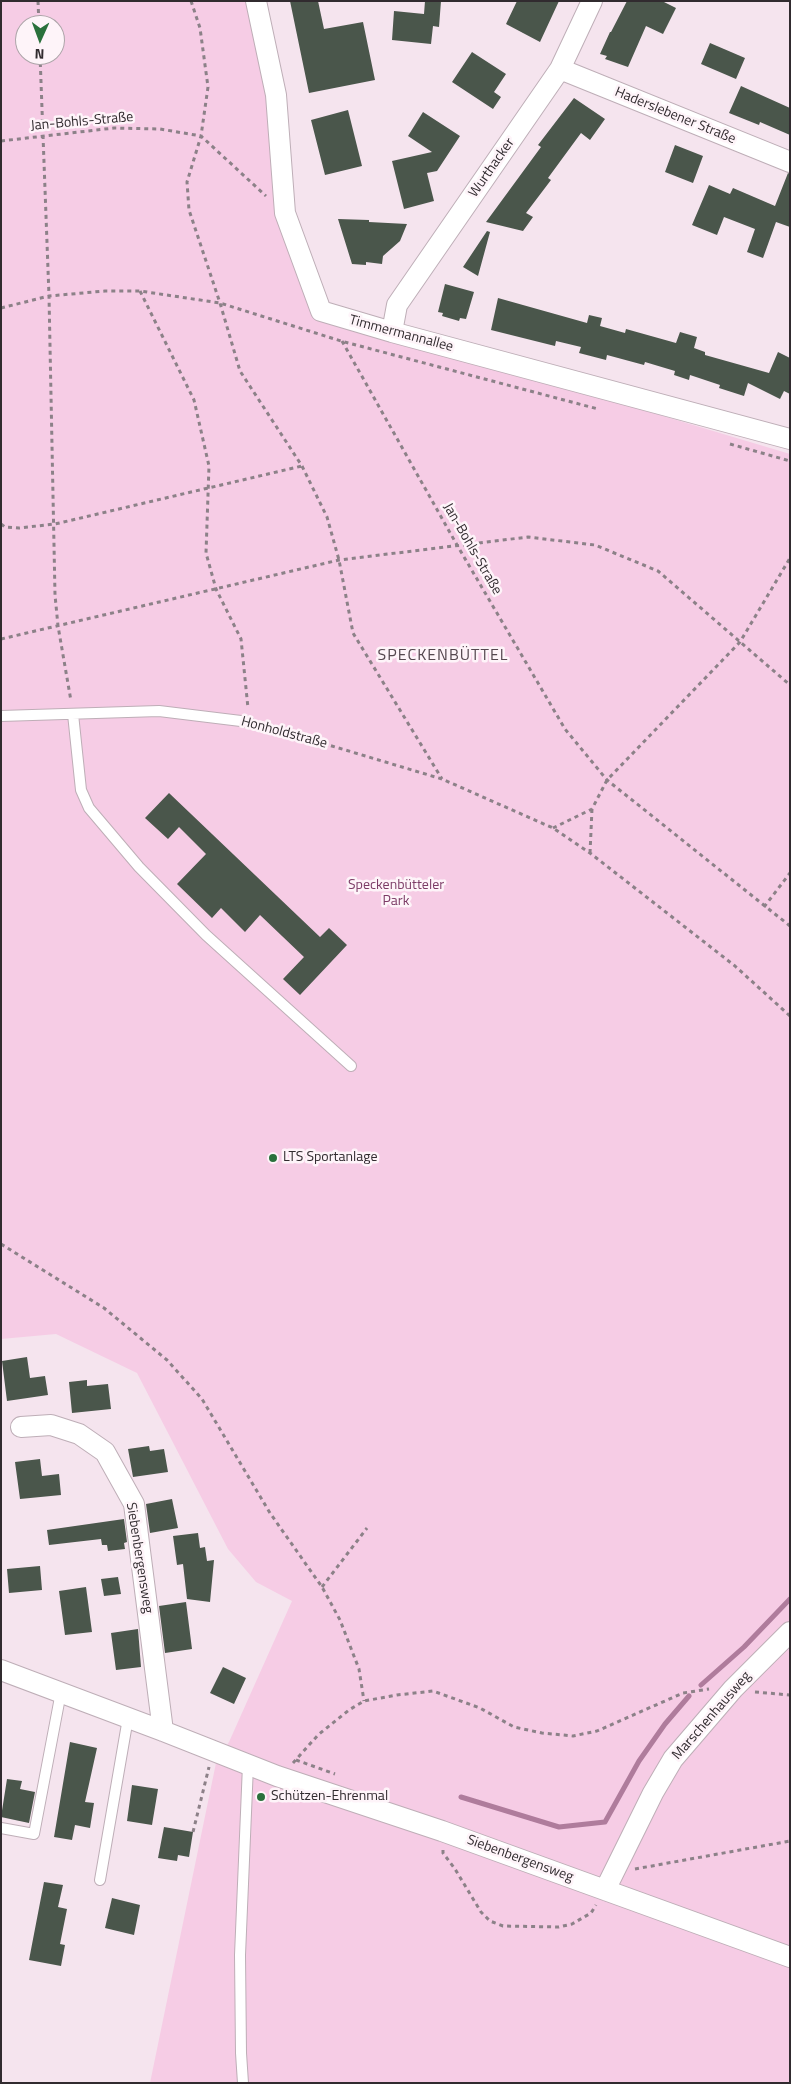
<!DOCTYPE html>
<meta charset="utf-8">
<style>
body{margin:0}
#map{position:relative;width:791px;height:2084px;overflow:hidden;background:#f5e4ee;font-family:"Titillium Web",sans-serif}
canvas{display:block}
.frame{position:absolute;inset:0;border:2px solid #312b2f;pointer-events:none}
.north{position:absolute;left:15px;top:15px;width:50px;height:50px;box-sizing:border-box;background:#fef4f9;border:1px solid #aca4a8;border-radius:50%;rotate:182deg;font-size:14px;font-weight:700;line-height:20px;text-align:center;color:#312b2f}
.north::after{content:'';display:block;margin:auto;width:18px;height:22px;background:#2a703c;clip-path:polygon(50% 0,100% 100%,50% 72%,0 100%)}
</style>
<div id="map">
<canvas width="791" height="2084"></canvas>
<div class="frame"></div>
<div class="north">N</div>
</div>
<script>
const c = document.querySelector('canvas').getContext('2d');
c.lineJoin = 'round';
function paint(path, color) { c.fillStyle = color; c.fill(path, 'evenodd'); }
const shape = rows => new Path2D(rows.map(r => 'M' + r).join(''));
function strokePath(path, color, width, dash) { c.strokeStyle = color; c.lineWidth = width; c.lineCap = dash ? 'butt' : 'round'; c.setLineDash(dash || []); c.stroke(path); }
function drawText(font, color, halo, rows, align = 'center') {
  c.font = font + ' "Titillium Web",sans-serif'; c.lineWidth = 5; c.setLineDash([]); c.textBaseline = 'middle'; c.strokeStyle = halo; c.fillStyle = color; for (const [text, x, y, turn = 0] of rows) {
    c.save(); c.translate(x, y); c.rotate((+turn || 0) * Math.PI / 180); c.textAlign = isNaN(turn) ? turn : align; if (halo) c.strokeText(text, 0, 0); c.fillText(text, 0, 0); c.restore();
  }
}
paint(shape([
 [1,1,253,1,273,95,282,213,319,313,790,454,790,2083,150,2083,216,1763,229,1742,292,1601,256,1582,228,1549,137,1373,56,1334,1,1339],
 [25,25,55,25,55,55,25,55]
]), '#f6cce5');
strokePath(shape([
 [701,1685,744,1647,790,1599],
 [461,1797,559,1827,605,1822,639,1761,665,1724,689,1696]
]), '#af7c9c', 5);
paint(shape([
 [290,1,318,1,324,29,363,22,375,80,309,93],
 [425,1,441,1,439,27,433,26,431,44,392,40,394,11,424,14],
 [517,1,559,1,540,42,506,24],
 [627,1,662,1,676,8,663,34,646,26,628,67,605,59,607,56,600,54,610,32,611,32],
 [710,43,745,58,736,79,701,64],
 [472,52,506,74,494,92,501,97,493,109,452,82],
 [741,86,790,108,790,135,760,122,759,125,729,113],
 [574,98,605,119,590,140,581,133,548,178,551,180,526,213,533,217,523,231,486,222,541,147,538,145],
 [348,110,362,166,325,175,311,120],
 [423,112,460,136,437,171,427,173,434,201,404,209,392,161,432,152,408,136],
 [675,145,703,156,693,183,665,172],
 [788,173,790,174,790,227,776,222,763,258,747,252,755,229,724,217,717,235,692,225,709,185,730,194,733,188,775,206],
 [338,219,369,220,369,222,407,224,400,241,383,256,382,264,366,262,366,265,352,264],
 [487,231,490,232,478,276,463,267],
 [445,284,474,292,466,319,460,318,459,321,442,316,443,313,438,312],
 [498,298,587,323,589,315,602,318,600,326,625,333,626,329,676,343,680,332,697,337,694,348,705,352,705,355,769,373,778,352,790,358,790,394,784,391,780,399,748,383,744,396,719,388,720,385,690,375,689,380,674,375,675,371,645,362,644,365,607,355,606,360,579,353,581,347,556,341,555,346,491,330],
 [169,793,320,937,329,928,347,945,300,995,283,979,304,957,260,915,245,932,221,908,212,918,177,884,206,854,179,827,168,839,145,818],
 [27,1357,30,1378,45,1376,48,1395,7,1401,2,1361],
 [87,1380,87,1386,108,1384,111,1409,72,1413,69,1382],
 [149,1446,150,1451,164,1449,168,1472,133,1477,128,1449],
 [40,1459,42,1476,59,1474,61,1495,20,1499,15,1462],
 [172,1499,178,1528,150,1533,146,1504],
 [124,1519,127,1542,124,1543,125,1549,108,1551,107,1545,102,1545,101,1539,49,1545,47,1530],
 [198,1533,200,1548,205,1547,207,1561,214,1560,210,1602,187,1599,183,1564,177,1565,173,1536],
 [40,1566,42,1590,9,1593,7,1569],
 [118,1577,121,1594,104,1596,101,1579],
 [86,1587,92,1632,65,1635,59,1591],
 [186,1602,192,1649,165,1653,159,1606],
 [138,1629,141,1667,116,1670,111,1633],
 [223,1667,246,1678,234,1704,210,1693],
 [70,1742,97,1748,85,1802,94,1803,90,1828,75,1825,72,1840,54,1837],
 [7,1779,22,1781,20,1789,35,1792,29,1823,1,1817],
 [132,1785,158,1789,152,1825,127,1821],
 [164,1827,193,1832,189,1857,178,1855,177,1861,158,1858],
 [44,1882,63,1885,58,1907,67,1909,60,1944,65,1945,61,1966,29,1960],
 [112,1898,140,1905,134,1935,105,1928]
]), '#4a564b');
const lane = shape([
 [73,714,81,790,89,808,139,867,206,935,351,1066],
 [1,716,159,711,249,722],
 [1,1828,34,1834,61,1692],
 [100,1880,128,1718],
 [243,2083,241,2053,240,1955,248,1765]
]);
const street = shape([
 [256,1,276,95,285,213,321,311,392,332,790,439],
 [560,69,790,162],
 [392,332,397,305,560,69,592,1],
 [21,1427,51,1425,79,1434,105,1452,134,1504,163,1731],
 [1,1670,163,1731,277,1776,442,1831,790,1957],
 [605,1890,653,1793,673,1759,733,1689,790,1632]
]);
strokePath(lane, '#beaeb7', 12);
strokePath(street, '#beaeb7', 22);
strokePath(shape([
 [38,1,39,25],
 [191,1,200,28,208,87,201,136,187,182,189,210,220,303,240,371,302,466,327,517,339,560,353,633,442,779],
 [40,55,49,296,55,595,58,626,71,701],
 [1,141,114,128,160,129,201,136,266,196],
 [140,291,194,400,209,466,206,553,216,589,241,639,248,708],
 [1,308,49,296,105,291,140,291,220,303,341,341,598,409],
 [342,341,457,545,565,729,607,780,790,926],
 [730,444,790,461],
 [1,524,5,527,19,528,55,524,302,466],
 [1,639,339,560,528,537,595,545,658,571,790,685],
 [262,725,442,779,553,828,590,853,735,966,790,1016],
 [553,828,592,809,607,780,740,642,790,558],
 [590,853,592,809],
 [764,907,790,873],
 [1,1244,104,1308,167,1360,202,1399,270,1513,322,1587,340,1620,359,1669,364,1701],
 [322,1587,367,1528],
 [755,1692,790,1695],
 [296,1760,335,1774],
 [293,1763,318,1735,349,1710,364,1701,397,1695,433,1691,480,1708,514,1727,542,1733,573,1736,597,1731,683,1693,709,1689],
 [193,1832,209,1767],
 [443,1850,443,1853,455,1869,481,1912,490,1921,503,1926,559,1927,572,1924,591,1913,596,1905],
 [635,1869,790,1841]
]), '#8c8188', 3, [4, 4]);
strokePath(lane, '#fff', 10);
strokePath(street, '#fff', 20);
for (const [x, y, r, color] of [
 [273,1158,5,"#2a703c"],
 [261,1797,5,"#2a703c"]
]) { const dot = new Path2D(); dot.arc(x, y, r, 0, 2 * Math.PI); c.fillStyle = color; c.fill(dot); strokePath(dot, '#fef4f9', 2); }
drawText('14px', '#312b2f', '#fef4f9', [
 ["Haderslebener Straße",675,116,22],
 ["Jan-Bohls-Straße",82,122,-5],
 ["Wurthacker",492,168,-55],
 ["Timmermannallee",401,334,15],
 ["Jan-Bohls-Straße",472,549,60],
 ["Honholdstraße",284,733,15],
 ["Siebenbergensweg",139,1558,81],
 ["Marschenhausweg",712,1716,-49],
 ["Siebenbergensweg",520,1859,20]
]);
drawText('14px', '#7c3b66', '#fef4f9', [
 ["Speckenbütteler",396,886],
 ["Park",396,902]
]);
drawText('14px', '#312b2f', '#fef4f9', [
 ["LTS Sportanlage",283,1158],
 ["Schützen-Ehrenmal",271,1797]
], 'left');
c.letterSpacing = '1px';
drawText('16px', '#55474f', '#fef4f9', [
 ["SPECKENBÜTTEL",443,656]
]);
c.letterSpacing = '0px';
</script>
